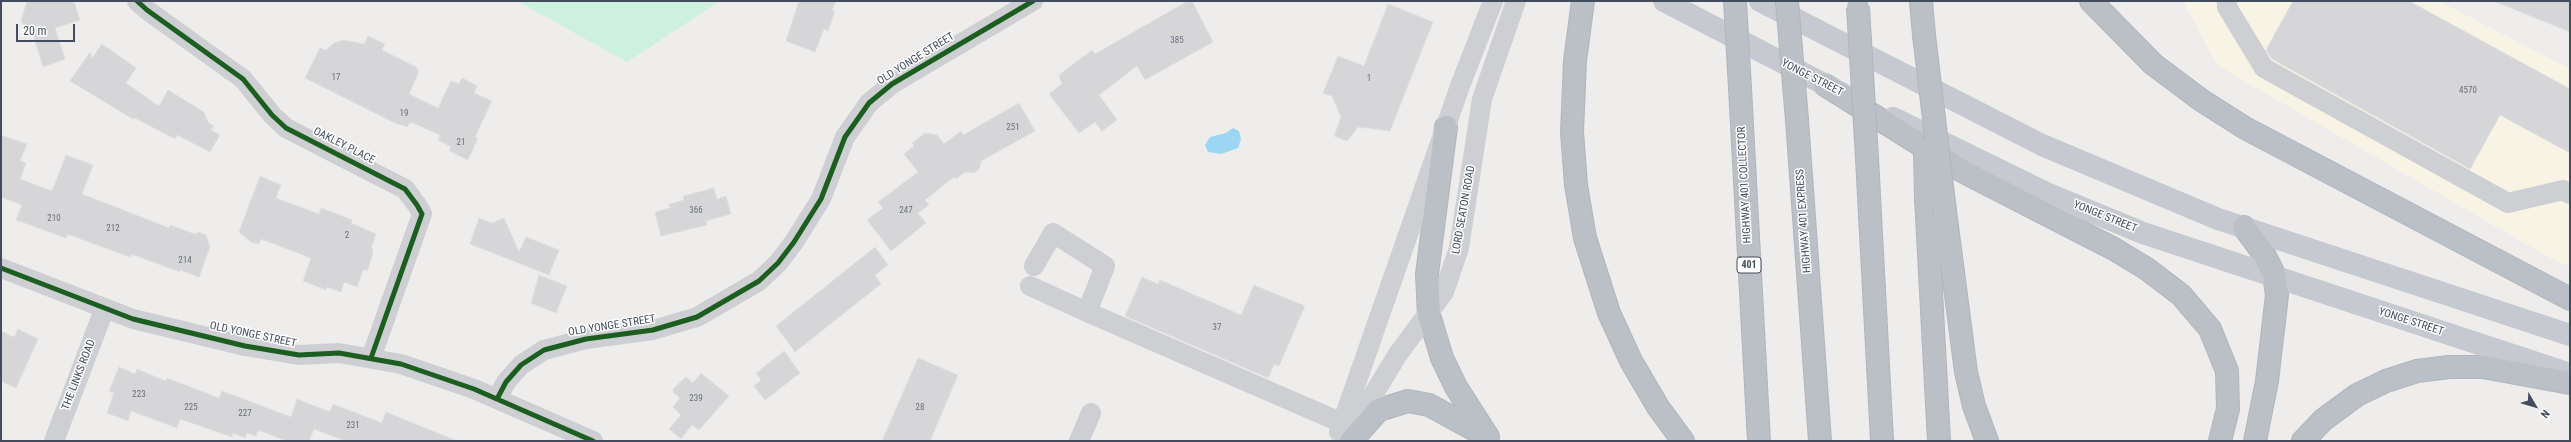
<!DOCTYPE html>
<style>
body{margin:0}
#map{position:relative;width:2571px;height:442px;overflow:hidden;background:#eeedec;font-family:"Roboto Condensed",sans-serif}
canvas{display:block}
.frame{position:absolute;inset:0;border:2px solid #424c5c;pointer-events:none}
.north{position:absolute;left:2515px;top:386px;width:40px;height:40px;-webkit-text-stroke:3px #fff;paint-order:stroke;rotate:128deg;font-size:11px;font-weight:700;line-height:16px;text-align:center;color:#424c5c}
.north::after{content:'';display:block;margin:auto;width:14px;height:18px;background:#424c5c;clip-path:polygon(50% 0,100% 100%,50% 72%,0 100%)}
.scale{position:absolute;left:16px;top:24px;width:59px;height:18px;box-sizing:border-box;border:2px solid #424c5c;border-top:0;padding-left:5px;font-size:12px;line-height:14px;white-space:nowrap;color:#424c5c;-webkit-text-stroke:3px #fff;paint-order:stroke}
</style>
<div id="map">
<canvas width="2571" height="442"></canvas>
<div class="frame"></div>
<div class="north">N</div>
<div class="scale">20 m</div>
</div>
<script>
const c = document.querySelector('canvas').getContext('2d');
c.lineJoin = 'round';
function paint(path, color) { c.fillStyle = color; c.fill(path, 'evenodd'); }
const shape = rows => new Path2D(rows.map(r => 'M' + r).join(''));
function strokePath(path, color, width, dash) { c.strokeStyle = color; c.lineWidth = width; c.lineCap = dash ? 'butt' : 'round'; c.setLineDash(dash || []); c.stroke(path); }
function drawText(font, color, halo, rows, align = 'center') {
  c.font = font + ' "Roboto Condensed",sans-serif'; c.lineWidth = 3; c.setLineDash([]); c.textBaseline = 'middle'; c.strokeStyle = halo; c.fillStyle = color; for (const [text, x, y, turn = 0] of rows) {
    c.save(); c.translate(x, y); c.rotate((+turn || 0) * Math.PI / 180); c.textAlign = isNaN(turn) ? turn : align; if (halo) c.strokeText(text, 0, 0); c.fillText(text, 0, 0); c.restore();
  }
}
paint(shape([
 [2183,1,2439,1,2570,69,2570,267,2543,254,2217,65]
]), '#f7f4e6');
paint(shape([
 [517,1,720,1,627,62]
]), '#cef1df');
paint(shape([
 [1233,128,1239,131,1241,139,1238,148,1221,154,1208,152,1205,145,1210,137,1226,133]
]), '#9dd6f3');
const building = shape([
 [27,1,74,1,80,20,55,28,65,59,43,67,32,31,25,28,21,20,27,1],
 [799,1,836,1,832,10,835,11,828,31,824,29,815,52,786,41,799,1],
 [1188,1,1192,1,1213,42,1145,80,1137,66,1099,95,1117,120,1102,131,1095,122,1079,133,1049,94,1062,84,1059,75,1092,50,1095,54,1188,1],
 [2293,1,2409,1,2570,89,2570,153,2500,115,2470,169,2272,59,2266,50,2293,1],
 [2570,1,2570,32,2496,2,2496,1,2570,1],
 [1388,4,1433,22,1390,131,1358,127,1347,141,1334,136,1341,117,1332,96,1323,93,1338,56,1364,66,1388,4],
 [368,36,385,44,382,50,416,67,419,72,409,94,438,108,451,81,459,84,462,78,477,86,474,93,492,101,475,137,478,138,468,160,449,151,451,147,438,140,440,135,411,122,407,127,393,122,305,78,320,48,326,50,334,43,343,40,364,44,368,36],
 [102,44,136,68,126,83,159,106,168,90,204,112,208,122,214,126,211,130,220,135,210,152,177,135,175,139,135,118,133,119,70,81,90,52,92,58,102,44],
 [1019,103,1035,131,981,161,980,168,974,173,965,172,956,179,954,177,925,200,929,205,918,213,926,223,891,251,867,220,883,208,878,202,918,172,904,154,914,146,912,143,925,133,937,135,944,144,961,131,963,135,1019,103],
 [1,135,27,144,20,161,26,163,20,179,52,191,66,155,93,165,82,194,169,228,170,225,195,234,199,232,206,235,210,247,199,277,181,270,180,272,131,254,130,257,67,234,66,238,16,220,22,205,1,197,1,135],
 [260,176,281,185,276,198,319,214,321,208,352,220,351,223,376,234,371,248,373,249,372,257,367,271,363,270,357,287,344,282,341,292,327,287,326,290,303,281,311,258,261,239,259,244,251,242,239,232,260,176],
 [714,188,717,199,726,196,731,214,706,221,707,225,661,236,655,212,670,208,669,204,684,200,683,196,714,188],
 [479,218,492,223,504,218,519,252,526,237,559,250,549,275,470,244,479,218],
 [875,247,888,265,875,275,881,284,795,352,776,326,875,247],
 [539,275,567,286,556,313,531,303,539,275],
 [1142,277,1158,284,1160,280,1241,315,1254,285,1305,306,1279,366,1274,364,1268,378,1125,316,1142,277],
 [18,329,38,339,16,388,1,381,1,331,14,337,18,329],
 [784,351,800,373,765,400,754,386,761,380,756,373,784,351],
 [918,358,958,375,930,441,882,441,918,358],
 [119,367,135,374,137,369,166,381,167,378,219,398,222,391,291,417,297,399,330,412,333,404,382,423,386,412,457,441,346,441,314,429,309,441,287,441,258,430,256,436,247,433,245,438,233,433,232,437,180,419,177,428,131,411,128,421,107,413,114,393,109,391,119,367],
 [701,373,729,396,699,430,692,425,681,439,669,429,681,415,673,407,680,398,673,392,673,389,686,377,693,383,701,373]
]);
paint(building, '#d6d6d9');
strokePath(building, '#dfdfe0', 1);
const highway = shape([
 [1583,1,1575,61,1572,132,1576,185,1585,238,1609,313,1631,361,1658,407,1683,441],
 [1921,1,1924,35],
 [2091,1,2153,64,2201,100,2245,128,2570,299],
 [1825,85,1964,172,2114,249,2147,269,2181,295,2210,329,2227,371,2228,409,2220,441],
 [1740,88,1759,441],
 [1797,120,1820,441],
 [1446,127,1427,274,1429,315,1442,358,1456,387,1488,437],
 [1867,158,1882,441],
 [1926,198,1939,441],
 [1945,211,1966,372,1974,406,1987,441],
 [2244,227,2264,254,2274,274,2277,295,2267,381,2255,441],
 [1351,441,1379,410,1408,401,1429,405,1486,436],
 [2303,441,2323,420,2357,395,2386,381,2417,371,2449,367,2483,367,2570,383]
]);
strokePath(highway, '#b1b5bd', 24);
strokePath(shape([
 [137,1,147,10,243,79,272,115,286,128,405,189,417,205,422,214,371,358],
 [2227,1,2227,7,2264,68,2508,203,2563,190,2570,194],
 [1034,266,1053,233,1105,266,1087,312,1342,423],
 [1,268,133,319,245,346,299,355,339,353,401,364,474,389,593,441],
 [1030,286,1087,312],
 [497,399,506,382,521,365,544,350,586,339,653,330,697,317,759,281,778,263,794,242,821,199,845,137,869,103,892,84,1033,1],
 [1339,432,1460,86,1493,1],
 [54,441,104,310],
 [1079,441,1091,413],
 [1345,441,1398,354,1444,292,1459,248,1482,99,1516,1]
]), '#cdcfd3', 20);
strokePath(shape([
 [1664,1,1843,94],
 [1760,1,2042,145,2218,219,2570,335],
 [1893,118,2046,193,2143,233,2570,374]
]), '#c6c9cf', 22);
strokePath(highway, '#bbc0c7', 22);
const highwayBridge = shape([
 [1735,1,1740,88],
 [1787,1,1797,120],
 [1858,7,1867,158],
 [1924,35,1945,211],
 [1925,151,1926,198]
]);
strokePath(highwayBridge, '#b1b5bd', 24, []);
strokePath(highwayBridge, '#bbc0c7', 22);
strokePath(shape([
 [137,1,147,10,243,79,272,115,286,128,405,189,417,205,422,214,371,358],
 [1,268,133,319,245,346,299,355,339,353,401,364,474,389,593,441],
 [497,399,506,382,521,365,544,350,586,339,653,330,697,317,759,281,778,263,794,242,821,199,845,137,869,103,892,84,1033,1]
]), '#1b5e20', 5);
drawText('9px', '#68707c', null, [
 ["385",1177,41],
 ["17",336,78],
 ["1",1369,79],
 ["4570",2468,91],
 ["19",404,114],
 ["251",1013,128],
 ["21",461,143],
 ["366",696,211],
 ["247",906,211],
 ["210",54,219],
 ["212",113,229],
 ["2",347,236],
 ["214",185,261],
 ["37",1217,328],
 ["223",139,395],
 ["239",696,399],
 ["225",191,408],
 ["28",920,408],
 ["227",245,414],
 ["231",353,426]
]);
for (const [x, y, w] of [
 [1749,265,24]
]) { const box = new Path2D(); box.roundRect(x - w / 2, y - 8, w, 16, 3); c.fillStyle = '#fff'; c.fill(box); strokePath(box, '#424c5c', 1); }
drawText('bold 10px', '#424c5c', null, [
 ["401",1749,265]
]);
drawText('11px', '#424c5c', '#fff', [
 ["OLD YONGE STREET",916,59,-32],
 ["YONGE STREET",1812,78,27],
 ["OAKLEY PLACE",344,146,27],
 ["HIGHWAY 401 COLLECTOR",1745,185,-93],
 ["LORD SEATON ROAD",1464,210,-80],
 ["YONGE STREET",2105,217,22],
 ["HIGHWAY 401 EXPRESS",1804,221,-94],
 ["YONGE STREET",2411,322,18],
 ["OLD YONGE STREET",612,326,-9],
 ["OLD YONGE STREET",253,335,12],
 ["THE LINKS ROAD",79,375,-69]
]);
</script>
